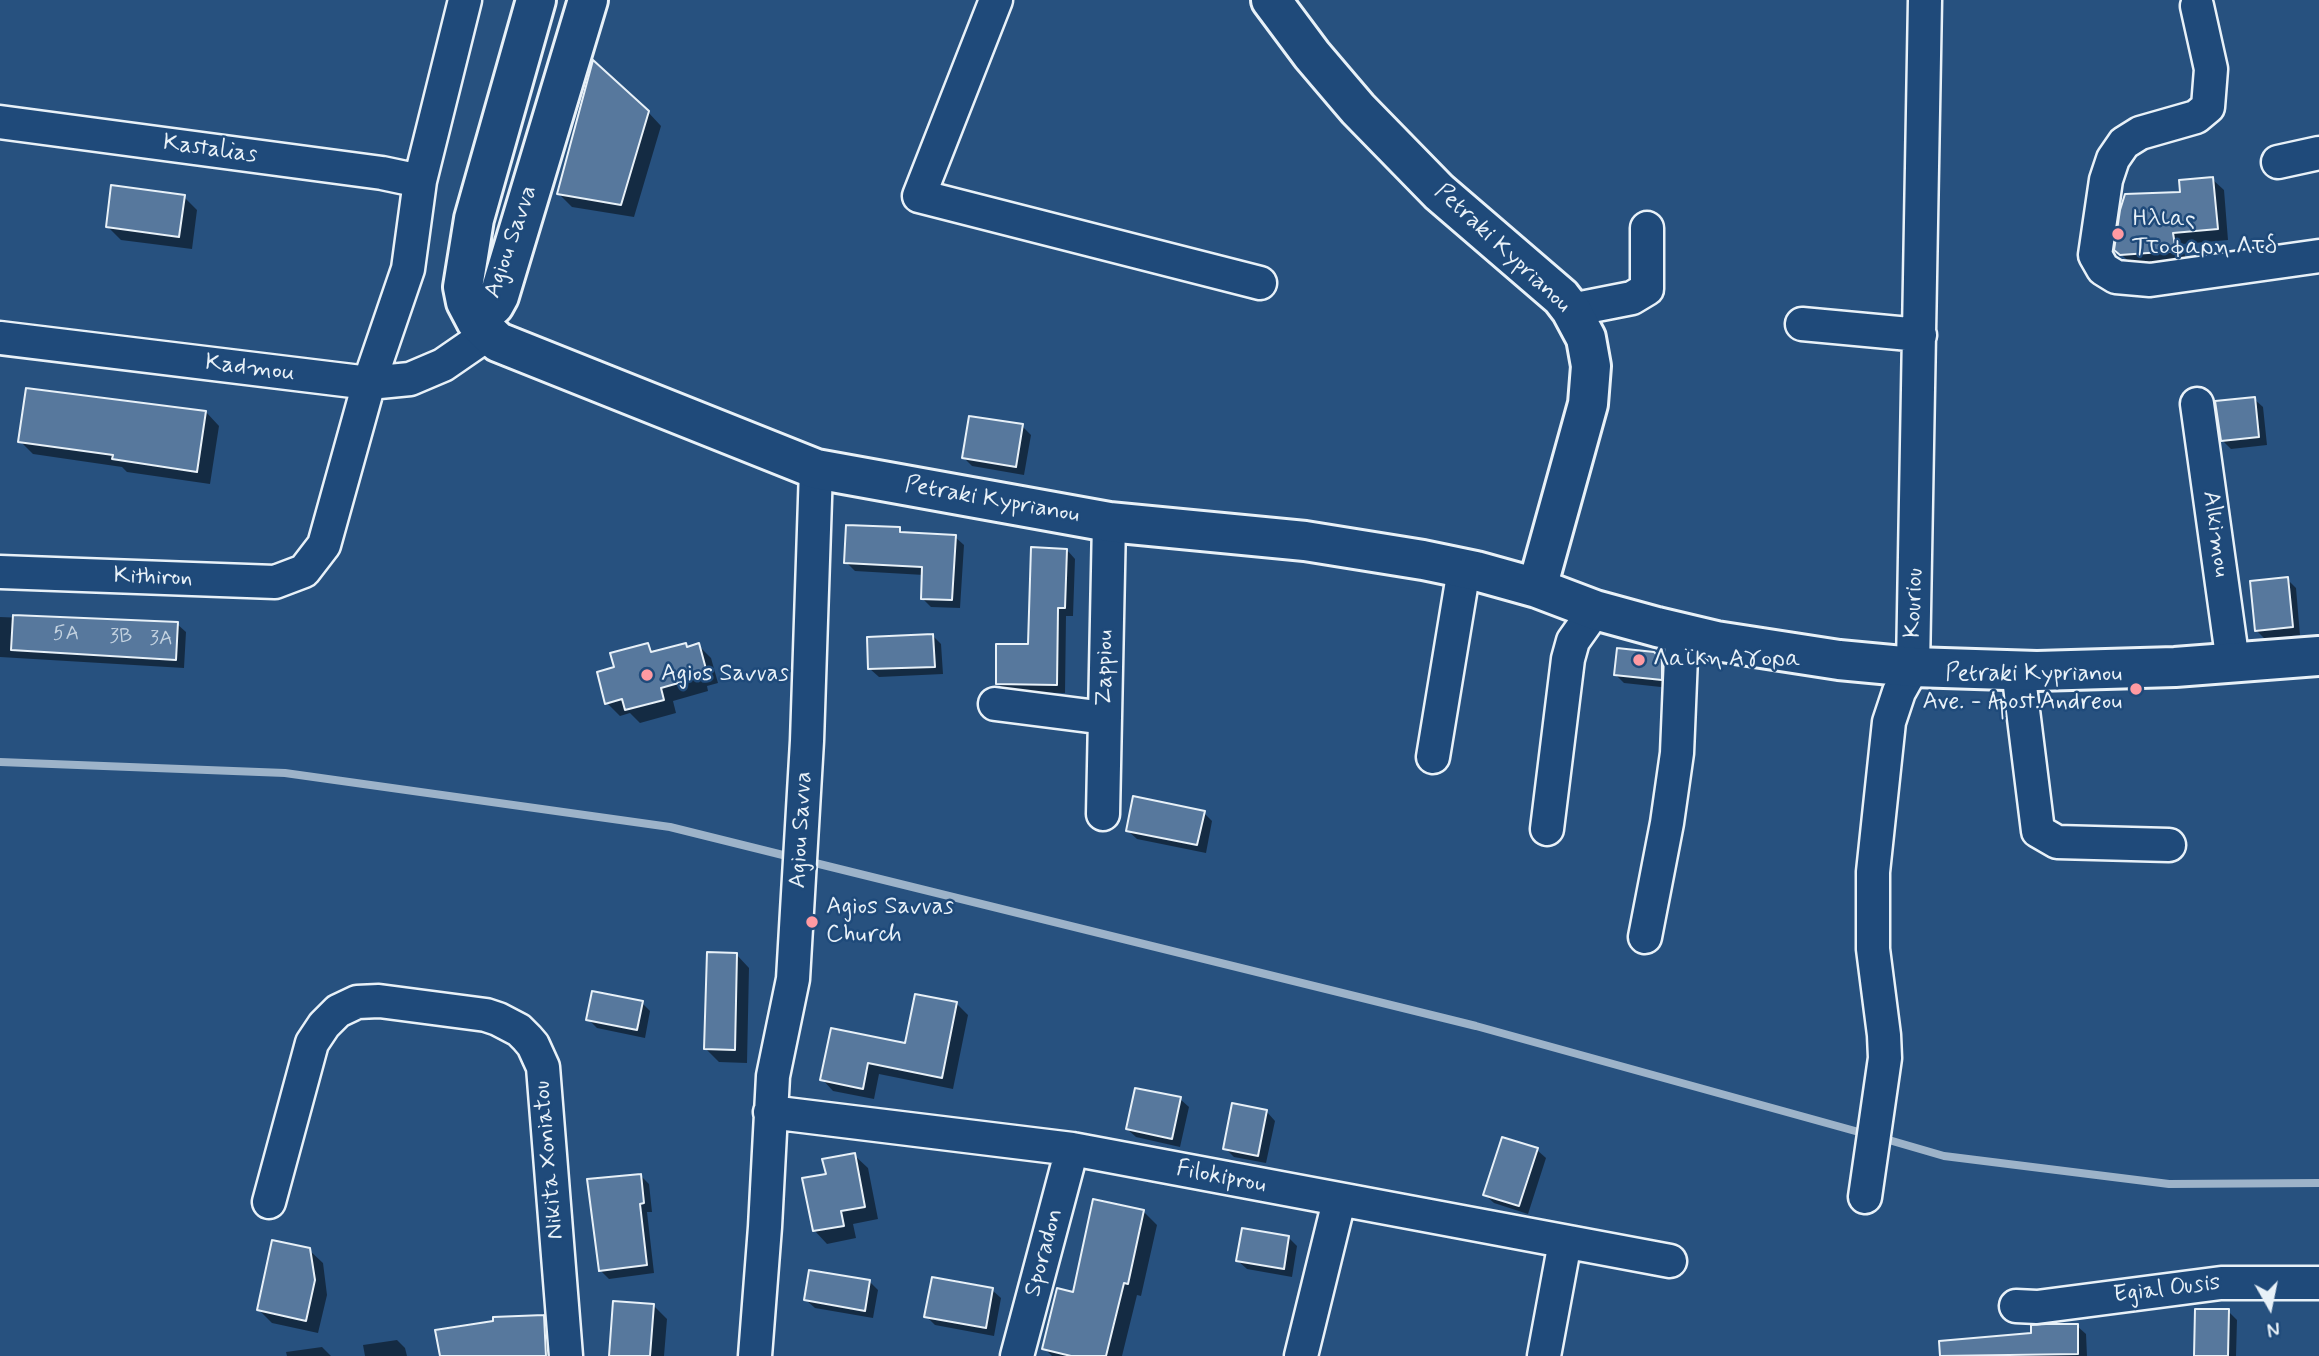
<!DOCTYPE html>
<meta charset="utf-8">
<style>
body{margin:0}
#map{position:relative;width:2319px;height:1356px;overflow:hidden;background:#27517f;font-family:Mynerve,sans-serif}
canvas{display:block}
.north{position:absolute;left:2235px;top:1272px;width:70px;height:70px;-webkit-text-stroke:5px #1f4a7a;paint-order:stroke;rotate:171deg;font-size:19px;font-weight:700;line-height:28px;text-align:center;color:#e8f1f8}
.north::after{content:'';display:block;margin:auto;width:24px;height:32px;background:#e8f1f8;clip-path:polygon(50% 0,100% 100%,50% 72%,0 100%)}
</style>
<div id="map">
<canvas width="2319" height="1356"></canvas>
<div class="north">N</div>
</div>
<script>
const c = document.querySelector('canvas').getContext('2d');
c.lineJoin = 'round';
function paint(path, color) { c.fillStyle = color; c.fill(path, 'evenodd'); }
const shape = rows => new Path2D(rows.map(r => 'M' + r).join(''));
function strokePath(path, color, width, dash) { c.strokeStyle = color; c.lineWidth = width; c.lineCap = dash ? 'butt' : 'round'; c.setLineDash(dash || []); c.stroke(path); }
function drawText(font, color, halo, rows, align = 'center') {
  c.font = font + ' Mynerve,sans-serif'; c.lineWidth = 5; c.setLineDash([]); c.textBaseline = 'middle'; c.strokeStyle = halo; c.fillStyle = color; for (const [text, x, y, turn = 0] of rows) {
    c.save(); c.translate(x, y); c.rotate((+turn || 0) * Math.PI / 180); c.textAlign = isNaN(turn) ? turn : align; if (halo) c.strokeText(text, 0, 0); c.fillText(text, 0, 0); c.restore();
  }
}
paint(shape([
 [648,112,661,126,634,217,572,207,559,194],
 [2212,179,2224,190,2228,240,2183,244,2186,262,2133,265,2116,250,2182,194],
 [184,197,197,210,192,249,121,240,107,226],
 [2254,399,2263,407,2267,445,2231,449,2222,440],
 [206,412,219,426,210,484,127,472,122,467,33,454,20,441],
 [1022,426,1031,435,1024,475,972,466,964,458],
 [900,529,904,534,955,537,964,545,960,608,931,607,922,598,924,575,855,571,846,562],
 [1067,550,1075,559,1073,616,1066,616,1065,693,1006,692,998,683,1030,646],
 [2287,579,2296,588,2300,635,2265,639,2256,630],
 [0,617,177,624,186,632,184,668,0,657],
 [933,636,941,644,943,674,879,677,870,669],
 [647,645,655,653,685,645,689,648,698,645,711,658,718,683,707,686,708,691,673,701,676,713,640,723,630,713,620,716,607,703,616,668],
 [1661,661,1670,670,1670,688,1624,683,1615,674],
 [1204,813,1212,821,1206,853,1137,839,1128,831],
 [736,954,749,968,747,1063,719,1062,706,1049],
 [642,1003,650,1011,645,1038,597,1028,588,1019],
 [957,1004,968,1015,953,1089,879,1074,874,1099,833,1091,822,1079,907,1045],
 [1180,1099,1189,1107,1180,1147,1136,1137,1127,1129],
 [1267,1112,1275,1121,1266,1163,1234,1157,1225,1148],
 [1537,1150,1546,1158,1528,1214,1494,1203,1485,1195],
 [854,1155,868,1168,878,1219,853,1224,856,1238,827,1244,814,1230,828,1175],
 [640,1175,649,1184,652,1212,647,1212,654,1273,609,1279,600,1270],
 [1144,1212,1157,1225,1141,1296,1137,1295,1122,1356,1052,1356,1044,1348,1074,1294],
 [1288,1237,1297,1246,1292,1277,1247,1269,1238,1261],
 [309,1250,323,1263,327,1295,318,1333,272,1323,259,1310],
 [869,1281,878,1290,873,1318,815,1308,806,1300],
 [992,1290,1001,1298,994,1336,935,1325,926,1316],
 [654,1306,667,1319,664,1356,611,1356],
 [2228,1311,2237,1320,2236,1356,2196,1356],
 [543,1316,552,1325,553,1356,441,1356],
 [2077,1326,2086,1334,2087,1356,1967,1356,1967,1340,2033,1334],
 [397,1340,405,1348,407,1356,365,1356,363,1345],
 [322,1347,331,1356,287,1356,286,1352]
]), '#0007');
strokePath(shape([
 [0,762,285,773,670,827,795,858],
 [807,861,1476,1026,1866,1134],
 [1882,1138,1944,1156,2169,1184,2319,1183]
]), '#9db3c9', 8);
const building = shape([
 [593,60,649,111,621,205,557,194,593,60],
 [2213,177,2218,229,2173,233,2176,251,2120,255,2114,250,2120,210,2125,194,2180,192,2179,180,2213,177],
 [111,185,185,195,179,237,106,227,111,185],
 [26,388,206,411,197,472,112,459,113,455,18,442,26,388],
 [2255,397,2259,437,2221,441,2215,401,2255,397],
 [969,416,1023,424,1016,467,962,458,969,416],
 [846,525,900,527,900,532,956,535,952,600,921,599,922,567,844,563,846,525],
 [1031,547,1067,549,1065,608,1058,608,1057,685,996,684,996,644,1028,644,1031,547],
 [2288,577,2293,627,2255,631,2250,581,2288,577],
 [13,615,178,622,176,660,11,650,13,615],
 [933,634,935,667,868,669,867,637,933,634],
 [648,643,651,652,686,643,687,647,699,643,706,669,695,673,696,678,661,688,664,700,625,710,622,699,605,704,597,672,614,667,610,653,648,643],
 [1617,648,1654,652,1662,660,1662,680,1614,675,1617,648],
 [1133,796,1205,811,1197,845,1126,831,1133,796],
 [707,952,737,953,735,1050,704,1049,707,952],
 [592,991,643,1001,637,1030,586,1020,592,991],
 [915,994,957,1002,942,1078,868,1063,863,1089,820,1080,831,1028,905,1043,915,994],
 [1135,1088,1181,1097,1172,1139,1126,1129,1135,1088],
 [1232,1103,1267,1110,1258,1156,1223,1149,1232,1103],
 [1502,1137,1538,1148,1519,1206,1483,1195,1502,1137],
 [855,1153,865,1207,841,1211,844,1226,813,1231,802,1178,826,1174,822,1159,855,1153],
 [641,1174,644,1203,640,1204,647,1265,599,1271,587,1179,641,1174],
 [1093,1199,1144,1210,1128,1284,1124,1283,1106,1356,1071,1356,1042,1349,1057,1288,1073,1292,1093,1199],
 [1242,1228,1289,1236,1284,1269,1236,1261,1242,1228],
 [272,1240,310,1248,315,1280,306,1321,257,1310,272,1240],
 [809,1270,870,1280,865,1311,804,1300,809,1270],
 [932,1277,993,1288,986,1328,924,1317,932,1277],
 [613,1301,654,1304,650,1356,609,1356,613,1301],
 [2195,1309,2229,1309,2228,1356,2194,1356,2195,1309],
 [544,1315,546,1356,440,1356,435,1330,493,1321,493,1317,544,1315],
 [2046,1324,2078,1324,2078,1354,1940,1356,1939,1341,2031,1333,2031,1325,2046,1324]
]);
paint(building, '#57789d');
strokePath(building, '#e8f1f8', 2);
const minor = shape([
 [996,0,919,196,1260,283],
 [2197,6,2211,69,2208,107,2196,117,2140,133,2124,143,2113,159,2106,180,2095,255,2103,269,2116,277,2150,280,2319,256],
 [0,122,382,173,420,181],
 [2278,162,2319,153],
 [1571,310,1632,298,1647,289,1647,228],
 [1802,324,1920,335],
 [0,338,369,383,410,379,443,365,488,334],
 [2197,404,2233,663],
 [0,572,275,582,304,571,324,545,369,383,408,269,420,181,465,0],
 [2018,670,2038,831,2057,842,2169,845],
 [995,704,1105,718],
 [1433,757,1464,569],
 [1103,814,1109,522],
 [1547,829,1568,659,1573,641,1595,610],
 [1645,937,1667,823,1677,753,1682,633],
 [770,1112,1072,1149,1670,1261],
 [1865,1197,1885,1058,1884,1035,1873,949,1873,872,1889,722,1899,692,1913,667,1925,0],
 [269,1202,312,1043,324,1025,338,1011,357,1002,379,1001,486,1015,498,1019,519,1030,527,1038,533,1045,543,1067,566,1356],
 [2016,1306,2037,1307,2221,1283,2319,1283],
 [755,1356,765,1227,773,1076,793,979,807,741,816,469],
 [1017,1356,1072,1149],
 [1301,1356,1339,1201],
 [1544,1356,1565,1242]
]);
const major = shape([
 [536,0,474,219,463,287,466,302,476,321,498,342,816,469,1109,522,1305,541,1423,560,1476,571,1537,588,1595,610,1657,627,1716,641,1839,660,1913,667,2037,671,2175,667,2319,656],
 [1271,0,1312,55,1358,109,1439,192,1561,297,1571,310,1586,338,1591,366,1588,404,1537,588],
 [476,321,494,305,499,296,588,0]
]);
strokePath(minor, '#e8f1f8', 37);
strokePath(major, '#e8f1f8', 44);
strokePath(minor, '#1f4a7a', 32);
strokePath(major, '#1f4a7a', 38);
for (const [x, y, r, color] of [
 [2118,234,7,"#ff9aa2"],
 [1639,660,7,"#ff9aa2"],
 [647,675,7,"#ff9aa2"],
 [2136,689,7,"#ff9aa2"],
 [812,922,7,"#ff9aa2"]
]) { const dot = new Path2D(); dot.arc(x, y, r, 0, 2 * Math.PI); c.fillStyle = color; c.fill(dot); strokePath(dot, '#1f4a7a', 2.5); }
drawText('21px', '#c4d3e1', null, [
 ["5A",66,635],
 ["3B",121,638],
 ["3A",161,640]
]);
drawText('24px', '#e8f1f8', '#1f4a7a', [
 ["Kastalias",210,150,8],
 ["Agiou Savva",512,242,-71],
 ["Petraki Kyprianou",1502,249,43],
 ["Kadmou",250,369,7],
 ["Petraki Kyprianou",992,501,10],
 ["Alkimou",2215,534,82],
 ["Kithiron",153,578,2],
 ["Kouriou",1915,603,-88],
 ["Zappiou",1106,668,-89],
 ["Agiou Savva",802,830,-87],
 ["Nikita Xoniatou",550,1160,-95],
 ["Filokiprou",1221,1178,11],
 ["Sporadon",1045,1253,-75],
 ["Egial Ousis",2167,1290,-7]
]);
drawText('24px', '#e8f1f8', '#1f4a7a', [
 ["Ηλιας",2132,220],
 ["Ττοφαρη Λτδ",2132,248],
 ["Λαϊκη Αγορα",1653,660],
 ["Agios Savvas",661,675],
 ["Petraki Kyprianou",2122,675,"right"],
 ["Ave. - Apost.Andreou",2122,703,"right"],
 ["Agios Savvas",826,908],
 ["Church",826,936]
], 'left');
</script>
